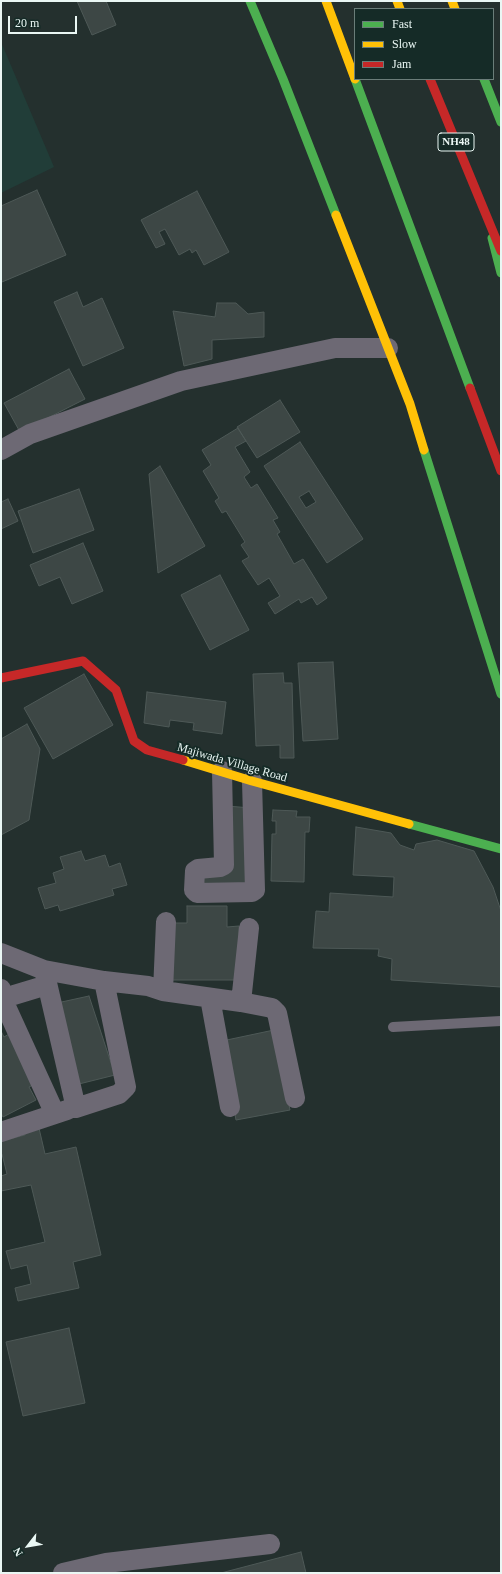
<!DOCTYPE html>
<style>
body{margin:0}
#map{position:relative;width:502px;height:1574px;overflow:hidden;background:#24302e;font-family:"Times New Roman",serif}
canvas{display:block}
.frame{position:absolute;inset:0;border:2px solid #eaf7f4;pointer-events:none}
.legend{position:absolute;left:354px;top:8px;width:140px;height:72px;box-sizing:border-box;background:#152b27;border:1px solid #6a7d79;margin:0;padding:5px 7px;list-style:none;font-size:12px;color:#eaf7f4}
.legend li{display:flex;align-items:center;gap:8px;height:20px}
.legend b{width:20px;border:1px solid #6a7d79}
.north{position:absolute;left:8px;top:1526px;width:40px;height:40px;-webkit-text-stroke:3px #152b27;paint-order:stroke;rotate:239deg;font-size:11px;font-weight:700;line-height:16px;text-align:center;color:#eaf7f4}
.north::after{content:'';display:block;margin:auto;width:14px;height:18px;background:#eaf7f4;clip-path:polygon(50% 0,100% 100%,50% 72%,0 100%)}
.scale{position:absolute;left:8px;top:16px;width:69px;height:18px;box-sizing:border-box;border:2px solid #eaf7f4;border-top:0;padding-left:5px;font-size:12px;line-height:14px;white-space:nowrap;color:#eaf7f4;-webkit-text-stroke:3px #152b27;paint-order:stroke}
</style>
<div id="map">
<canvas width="502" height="1574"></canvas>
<div class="frame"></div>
<ul class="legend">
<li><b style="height:5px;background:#4caf50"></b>Fast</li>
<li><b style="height:5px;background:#ffc107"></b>Slow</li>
<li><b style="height:5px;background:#c62828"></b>Jam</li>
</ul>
<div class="north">N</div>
<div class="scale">20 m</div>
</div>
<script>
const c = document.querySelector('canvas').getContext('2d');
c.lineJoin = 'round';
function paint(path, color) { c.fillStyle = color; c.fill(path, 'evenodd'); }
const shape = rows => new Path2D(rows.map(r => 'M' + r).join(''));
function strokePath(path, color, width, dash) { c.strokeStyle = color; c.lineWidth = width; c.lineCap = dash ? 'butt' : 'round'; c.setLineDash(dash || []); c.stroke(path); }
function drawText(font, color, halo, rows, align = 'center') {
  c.font = font + ' "Times New Roman",serif'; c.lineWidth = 4; c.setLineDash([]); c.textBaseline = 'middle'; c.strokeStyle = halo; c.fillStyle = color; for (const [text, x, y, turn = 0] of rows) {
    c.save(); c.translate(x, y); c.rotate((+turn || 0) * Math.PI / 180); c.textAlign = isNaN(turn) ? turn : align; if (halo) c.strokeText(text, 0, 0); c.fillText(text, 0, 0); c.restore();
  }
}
paint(shape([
 [1,42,54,167,1,193]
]), '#213d38');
const building = shape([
 [77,1,106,1,116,25,92,35,77,1],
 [37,190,66,255,2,282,1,280,1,206,37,190],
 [197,191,229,252,204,265,196,250,192,253,190,249,179,255,165,229,159,232,165,244,156,248,141,220,197,191],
 [77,292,83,307,102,298,124,348,83,366,54,302,77,292],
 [217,303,236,303,248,314,264,312,264,337,212,340,212,359,184,366,173,311,215,317,217,303],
 [69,369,85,399,20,432,4,403,69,369],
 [280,400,300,432,257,458,237,427,280,400],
 [238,428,246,441,235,447,250,472,244,477,251,488,257,484,278,518,273,520,280,532,277,534,294,564,303,559,327,598,317,605,312,597,301,603,299,599,275,614,268,603,280,596,269,578,258,585,242,561,249,557,241,545,245,542,226,511,222,513,215,501,219,498,203,471,211,465,202,450,238,428],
 [300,442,363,539,327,563,264,466,300,442],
 [309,491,316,502,306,508,299,497,309,491],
 [160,466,205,546,158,573,149,474,160,466],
 [79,489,94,530,33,553,18,511,79,489],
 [8,499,18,521,1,529,1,502,8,499],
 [83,543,103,591,72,604,60,577,39,586,30,565,83,543],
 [220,575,249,630,210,650,181,595,220,575],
 [333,662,338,739,303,741,298,663,333,662],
 [283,673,284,683,292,683,294,758,280,758,280,745,256,746,253,674,283,673],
 [84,674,113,725,53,759,24,708,84,674],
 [147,692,226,702,222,734,193,730,194,723,170,720,169,727,144,723,147,692],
 [27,724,40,749,29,820,1,835,1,739,27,724],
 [227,806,251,808,253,889,197,890,197,871,226,870,227,806],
 [273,810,297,811,296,817,310,817,309,832,305,832,304,882,271,881,272,834,276,834,276,821,272,821,273,810],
 [356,827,391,833,400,845,414,850,416,844,437,840,474,851,493,887,501,911,501,987,391,980,392,959,378,956,379,949,313,948,316,911,329,912,330,893,393,897,394,877,353,875,356,827],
 [81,851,85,861,105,855,109,867,120,863,127,885,112,889,114,895,60,911,58,905,45,909,38,888,56,883,53,873,64,869,60,857,81,851],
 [187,906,227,906,227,927,239,926,239,980,172,980,172,923,187,923,187,906],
 [89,996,115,1075,71,1086,57,1003,89,996],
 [274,1030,290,1110,236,1120,222,1041,274,1030],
 [1,1031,4,1037,9,1034,35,1084,29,1087,36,1100,3,1117,1,1113,1,1031],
 [38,1124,45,1154,76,1147,101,1255,73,1262,79,1288,18,1301,15,1288,31,1284,27,1265,11,1269,6,1251,45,1242,31,1185,1,1191,1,1176,7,1174,2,1154,1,1155,1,1141,25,1135,23,1128,38,1124],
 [69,1328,85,1403,23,1416,6,1342,69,1328],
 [301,1552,306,1573,221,1573,301,1552]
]);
paint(building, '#3d4745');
strokePath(building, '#4e5957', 1);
strokePath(shape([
 [393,1027,501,1021]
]), '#6d6974', 10);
strokePath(shape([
 [1,450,30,434,181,381,335,348,388,348],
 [222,771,224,865,220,867,198,869,195,871,194,890,197,893,252,892,255,890,252,781],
 [1,953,44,970,104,981,148,986,163,991,241,1002,272,1008,277,1013,295,1098],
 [44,970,76,1108,119,1094,126,1087,104,981],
 [1,989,2,998,55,1114],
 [163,991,166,922],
 [210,998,230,1107],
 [1,999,47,985],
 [241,1002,249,928],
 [1,1132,67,1110],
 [63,1573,106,1563,270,1544]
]), '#6d6974', 20);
strokePath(shape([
 [250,1,283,79,336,215],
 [355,79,470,388],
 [484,79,501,122],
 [492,238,501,273],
 [424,450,501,694],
 [409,824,501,849]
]), '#4caf50', 9);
strokePath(shape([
 [326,1,355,79],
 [397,1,400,9],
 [452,1,455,9],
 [336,215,410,404,424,450],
 [183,760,252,781,409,824]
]), '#ffc107', 9);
strokePath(shape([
 [430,79,501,251],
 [470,388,501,471],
 [1,678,83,661,116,690,134,741,147,750,183,760]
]), '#c62828', 9);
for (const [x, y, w] of [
 [456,142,36]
]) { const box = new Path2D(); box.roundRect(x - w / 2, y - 9, w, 18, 3); c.fillStyle = '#152b27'; c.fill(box); strokePath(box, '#eaf7f4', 1); }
drawText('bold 11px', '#eaf7f4', null, [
 ["NH48",456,142]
]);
drawText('12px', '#eaf7f4', '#152b27', [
 ["Majiwada Village Road",232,763,16]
]);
</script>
